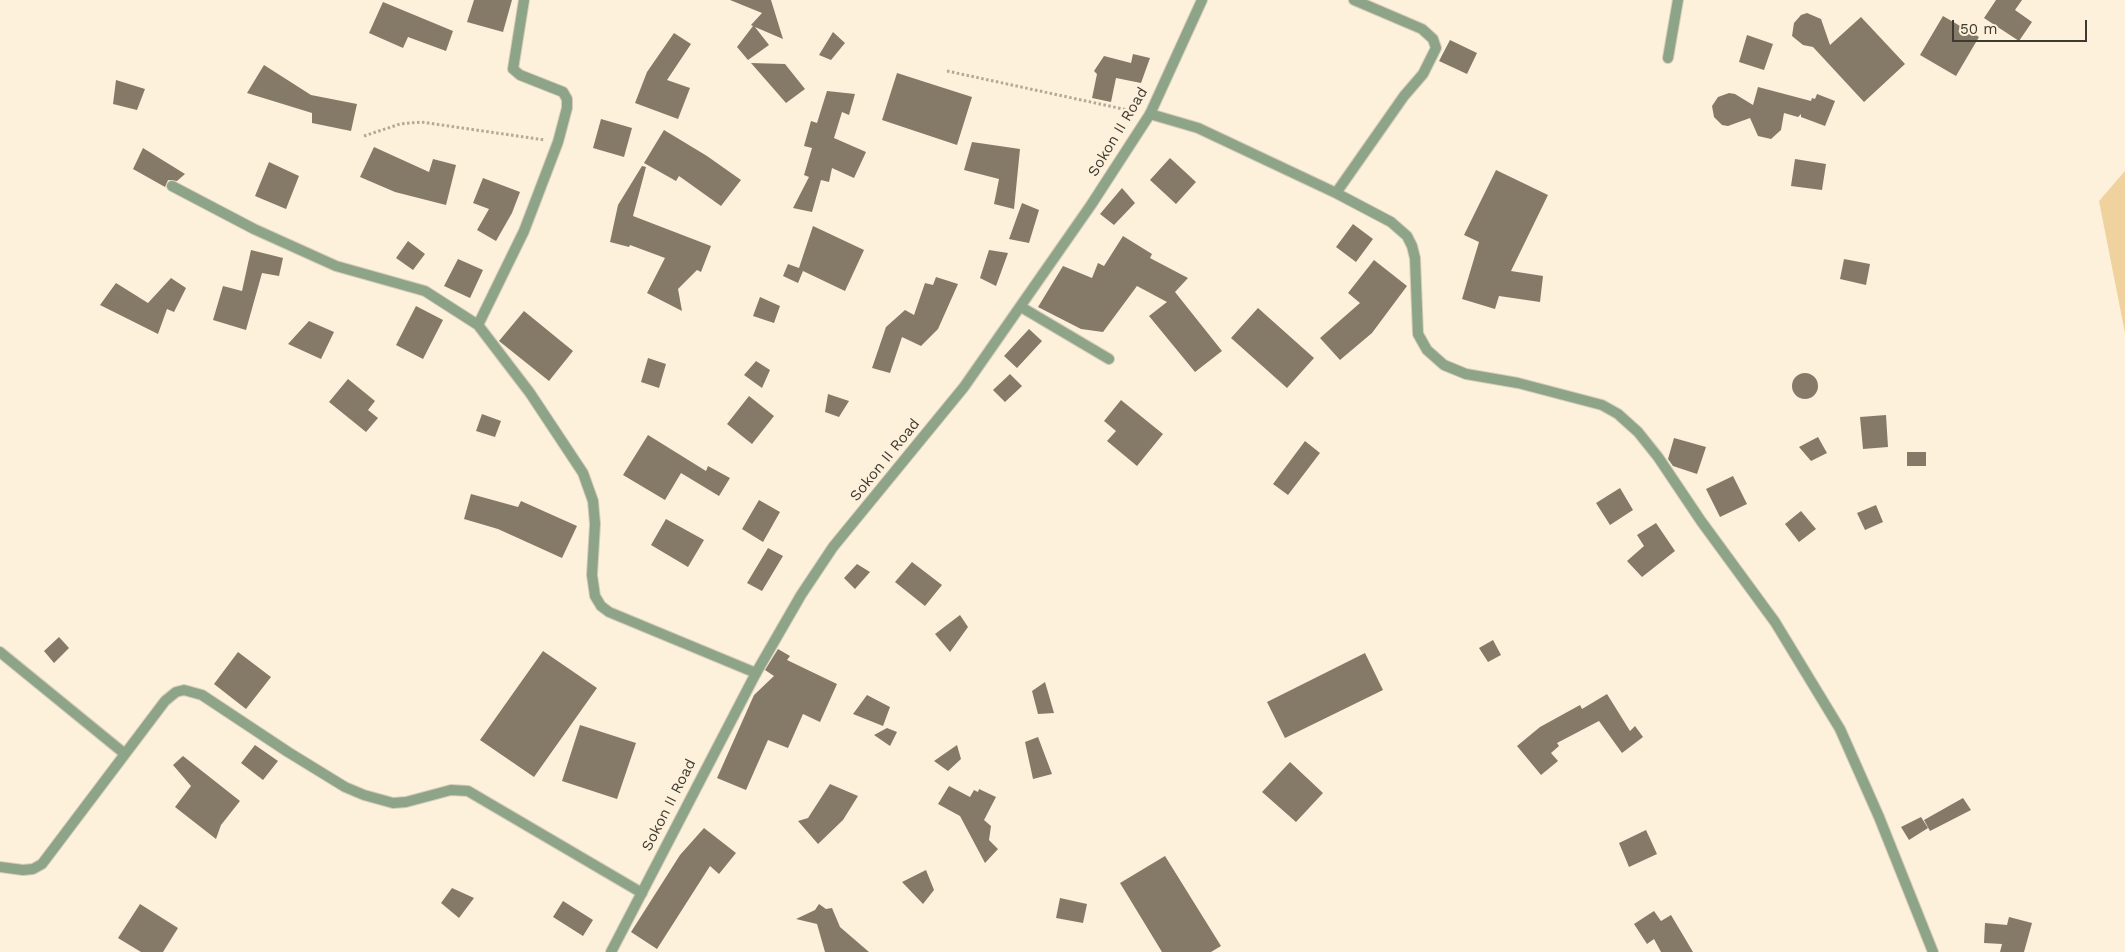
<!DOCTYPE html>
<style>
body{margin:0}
#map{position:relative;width:2125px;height:952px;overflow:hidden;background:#fdf1db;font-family:"Work Sans",sans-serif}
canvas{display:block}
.scale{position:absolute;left:1952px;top:20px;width:135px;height:22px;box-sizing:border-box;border:2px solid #3f3a31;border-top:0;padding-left:6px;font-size:15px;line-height:18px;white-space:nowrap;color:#3f3a31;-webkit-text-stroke:4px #fdf1db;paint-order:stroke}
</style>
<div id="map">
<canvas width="2125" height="952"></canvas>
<div class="scale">50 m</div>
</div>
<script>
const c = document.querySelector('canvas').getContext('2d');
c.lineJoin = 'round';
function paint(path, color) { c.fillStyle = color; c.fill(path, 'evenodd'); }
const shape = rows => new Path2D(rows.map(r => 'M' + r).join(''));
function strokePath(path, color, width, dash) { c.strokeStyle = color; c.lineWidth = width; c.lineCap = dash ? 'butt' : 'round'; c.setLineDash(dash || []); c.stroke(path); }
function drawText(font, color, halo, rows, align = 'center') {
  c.font = font + ' "Work Sans",sans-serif'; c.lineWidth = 5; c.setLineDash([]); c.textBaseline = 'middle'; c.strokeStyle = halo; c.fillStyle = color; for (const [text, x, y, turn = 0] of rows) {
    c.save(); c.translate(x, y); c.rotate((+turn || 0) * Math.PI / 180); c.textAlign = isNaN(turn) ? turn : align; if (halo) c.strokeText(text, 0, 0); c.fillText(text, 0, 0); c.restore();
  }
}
paint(shape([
 [2125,171,2125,333,2099,201]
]), '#f0d29e');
paint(shape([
 [474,0,512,0,503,32,467,22],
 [730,0,771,0,783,39,755,27,769,45,748,60,737,47,753,26,751,25,762,13],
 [1996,0,2022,0,2015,10,2032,22,2019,41,1984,18],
 [383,2,453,31,446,51,408,37,403,48,369,33],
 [1807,13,1821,19,1830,45,1861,17,1905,64,1864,102,1813,47,1803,45,1792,36,1794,23,1801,15],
 [1943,16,1979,37,1956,76,1920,55],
 [833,32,845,43,831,60,819,55],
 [674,33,691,44,667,80,690,88,678,119,635,103,647,72],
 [1747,35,1773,44,1764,70,1739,62],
 [1450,40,1477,53,1467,74,1439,61],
 [1133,54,1150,58,1141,83,1116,78,1111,102,1092,98,1097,74,1094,71,1104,56,1131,63],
 [751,63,785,64,805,89,786,103],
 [264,65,311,95,357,104,351,131,312,123,312,113,247,93],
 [897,73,972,97,957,145,882,120],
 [116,80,145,89,137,110,113,104],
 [1758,87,1811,101,1812,98,1815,99,1817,94,1835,101,1825,126,1801,117,1801,114,1798,117,1784,113,1781,130,1771,139,1758,136,1750,118,1728,126,1722,125,1714,117,1712,106,1718,97,1729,93,1735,94,1753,105],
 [827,91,855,94,849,115,842,112,834,138,866,152,854,178,832,168,829,182,821,180,812,212,793,208,809,177,804,175,812,148,804,146,811,121,817,123],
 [601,119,632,128,624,157,593,148],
 [664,130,707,156,741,180,721,206,679,176,676,181,644,163],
 [972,142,1020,149,1014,209,994,204,999,179,964,170],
 [374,147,429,172,433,159,456,165,446,205,395,192,360,177],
 [143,148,185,174,177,181,168,180,165,187,133,169],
 [1170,158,1196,182,1176,204,1150,180],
 [1795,159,1826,164,1822,190,1791,186],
 [269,162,299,176,286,209,255,196],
 [642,166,646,167,633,216,711,246,701,272,697,270,678,289,682,311,647,293,665,258,630,245,629,247,610,242,618,205],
 [1496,170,1548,195,1511,271,1543,276,1540,302,1499,296,1495,309,1462,299,1479,242,1464,235],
 [483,178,520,192,512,213,496,241,477,230,489,209,473,203],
 [1122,188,1135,203,1114,225,1100,214],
 [1022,203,1039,210,1029,243,1009,239],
 [1353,224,1373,239,1356,262,1336,247],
 [813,226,864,250,845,291,803,271,798,283,783,276,788,264,799,268],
 [1123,236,1152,254,1150,258,1188,278,1175,292,1222,351,1195,372,1149,316,1167,302,1137,286,1103,332,1081,329,1038,307,1063,266,1092,278,1098,263,1104,266],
 [408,241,425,254,413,270,396,258],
 [251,250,283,258,279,276,262,273,246,330,213,320,223,286,242,291],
 [989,250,1008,253,996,286,980,278],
 [458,259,483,270,470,298,444,286],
 [1844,259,1870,264,1866,285,1840,279],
 [1374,260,1407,286,1372,333,1340,360,1320,338,1360,303,1348,293],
 [936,277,958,284,938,329,921,346,902,337,890,373,872,368,886,327,905,310,914,315,925,283,933,285],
 [171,278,186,288,174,312,167,309,158,334,100,305,116,283,148,303],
 [760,297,780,306,774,323,753,316],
 [416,306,443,320,423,359,396,345],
 [1258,308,1314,358,1287,388,1231,338],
 [524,311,573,351,549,381,499,341],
 [309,321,334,332,321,359,288,344],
 [1029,329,1042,341,1017,368,1004,356],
 [648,358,666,364,659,388,641,382],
 [756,361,770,370,762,388,744,375],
 '1792 386a13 13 0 1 1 26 0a13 13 0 1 1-26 0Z',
 [1010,374,1022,386,1005,402,993,390],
 [348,379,375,401,368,410,378,418,366,432,329,402],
 [828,394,849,401,839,417,825,412],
 [749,396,774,416,752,444,727,424],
 [1121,400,1163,434,1137,466,1107,441,1116,431,1104,421],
 [482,414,501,421,495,437,476,431],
 [1886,415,1888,447,1863,449,1860,417],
 [648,435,706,471,708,466,730,478,719,496,681,473,665,500,623,475],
 [1818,437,1827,453,1811,461,1799,447],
 [1674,438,1706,447,1697,474,1673,466,1668,459],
 [1305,441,1320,453,1288,495,1273,484],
 [1907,452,1926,452,1926,466,1907,466],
 [1733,476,1747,504,1720,517,1706,489],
 [1620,488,1633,510,1610,525,1596,503],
 [471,494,518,507,521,501,577,526,562,558,498,529,464,519],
 [759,500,780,512,763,542,742,529],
 [1876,505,1883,522,1865,530,1857,513],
 [1801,511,1816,529,1799,542,1785,524],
 [666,519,704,540,688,567,651,545],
 [1656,523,1675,551,1642,577,1627,561,1644,546,1637,535],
 [768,548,783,556,762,591,747,583],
 [912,562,942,585,925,606,895,582],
 [857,564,870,572,855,589,844,578],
 [960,615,968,627,950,652,935,634],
 [59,637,69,648,54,663,44,651],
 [1493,640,1501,655,1488,662,1479,648],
 [778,649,790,656,787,660,837,684,820,722,803,714,788,748,768,740,746,790,717,778,754,695,774,676,765,670],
 [543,651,597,688,534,777,480,740],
 [238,652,271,677,246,709,214,684],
 [1365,653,1383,690,1285,738,1267,702],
 [1045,682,1054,713,1038,714,1032,691],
 [1607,694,1630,731,1635,726,1643,737,1622,753,1599,721,1557,743,1559,746,1551,753,1558,761,1541,775,1517,746,1540,727,1580,705,1582,709],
 [867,695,890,707,883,726,853,714],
 [580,725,636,743,617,799,562,781],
 [887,728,897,732,890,746,874,735],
 [1038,737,1052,774,1033,779,1025,742],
 [255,745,278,761,263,780,241,763],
 [957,745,961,759,948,771,934,761],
 [183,756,240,801,221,825,216,839,175,807,191,786,173,765],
 [1290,762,1323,793,1296,822,1262,792],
 [830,784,858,796,843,820,818,844,798,821,808,818],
 [949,786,970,797,974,790,978,792,979,789,996,797,984,820,991,826,989,840,998,849,985,863,960,816,938,804],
 [1963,798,1971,810,1930,831,1924,820],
 [1921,817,1928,828,1909,840,1901,827],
 [704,828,736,853,719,874,710,866,657,949,631,932,680,855],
 [1646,830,1657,854,1629,867,1619,843],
 [1165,856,1221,946,1211,952,1162,952,1120,883],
 [926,870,934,890,923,904,902,882],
 [452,888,474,898,459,918,441,903],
 [1060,898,1087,904,1083,923,1056,918],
 [563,901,593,920,583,936,553,917],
 [140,904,178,928,163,952,141,952,118,938],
 [819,904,826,909,832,908,840,927,869,952,825,952,817,924,796,919,815,910],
 [1654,911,1661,921,1671,915,1693,952,1661,952,1654,939,1647,944,1634,924],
 [2009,917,2032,923,2024,952,2000,952,2002,944,1984,943,1985,923,2007,925]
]), '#857a67');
const minor = shape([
 [1668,58,1678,0],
 [1150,114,1198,128,1336,193,1391,222,1407,236,1412,246,1415,258,1418,334,1427,350,1444,365,1466,374,1518,383,1602,405,1618,414,1638,432,1658,457,1701,521,1775,622,1840,729,1879,817,1933,952],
 [172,186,254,229,336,266,425,291,478,325,530,393,583,473,593,501,595,524,592,575,595,596,601,606,609,612,756,673],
 [1336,193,1404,96,1423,74,1436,48,1433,39,1422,29,1354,0],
 [1021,307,1109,359],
 [478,325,524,231,558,142,567,108,567,99,563,92,520,75,513,69,524,0],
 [0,652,125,754],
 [0,867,23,870,33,869,42,864,165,701,176,692,184,690,202,695,288,752,345,787,364,795,393,803,406,802,451,790,468,791,642,893]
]);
const tertiary = shape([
 [611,952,756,673,801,595,833,547,964,387,1091,205,1150,114,1202,0]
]);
strokePath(minor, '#d7ccb9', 12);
strokePath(tertiary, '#d7ccb9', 12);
strokePath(shape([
 [947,71,1137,112],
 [364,136,400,124,421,122,545,140]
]), '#b2a998', 3, [2.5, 2.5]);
strokePath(minor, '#8da488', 10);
strokePath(tertiary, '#8da488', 10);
drawText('15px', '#3f3a31', '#fdf1db', [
 ["Sokon II Road",1118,132,-59],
 ["Sokon II Road",885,460,-51],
 ["Sokon II Road",669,805,-63]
]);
</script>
